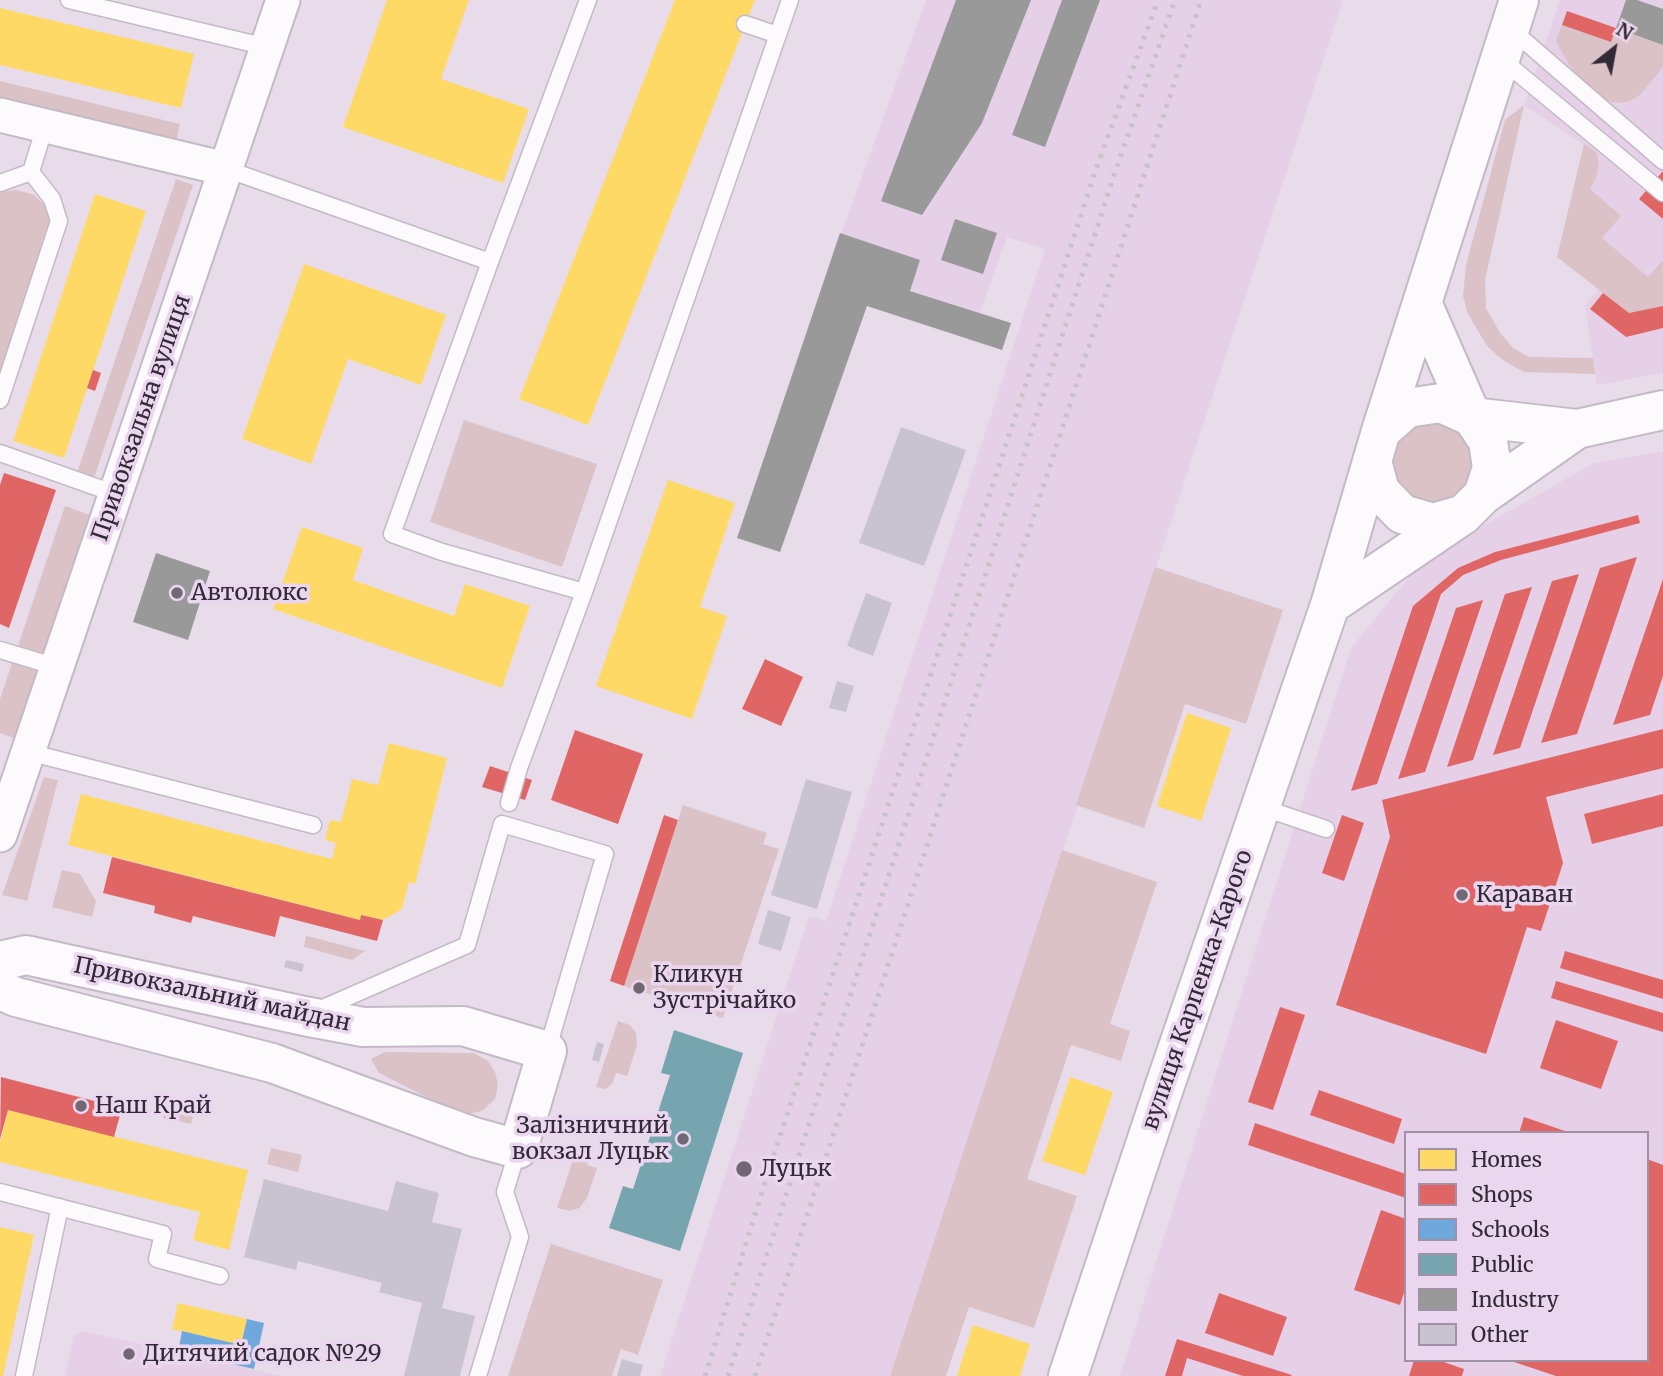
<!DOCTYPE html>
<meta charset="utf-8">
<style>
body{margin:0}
#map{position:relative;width:1663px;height:1376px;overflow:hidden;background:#e8dcea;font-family:Merriweather,serif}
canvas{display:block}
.legend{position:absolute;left:1404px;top:1131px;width:245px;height:231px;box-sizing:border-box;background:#ebd6f0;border:2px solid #a191a5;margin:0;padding:9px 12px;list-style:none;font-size:21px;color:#322a34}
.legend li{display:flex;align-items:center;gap:14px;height:35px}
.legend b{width:35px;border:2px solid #a191a5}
.north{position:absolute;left:1579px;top:14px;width:70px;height:70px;-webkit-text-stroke:5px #ebd6f0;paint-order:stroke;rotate:31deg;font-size:19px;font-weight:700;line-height:28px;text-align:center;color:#322a34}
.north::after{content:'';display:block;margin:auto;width:24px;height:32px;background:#322a34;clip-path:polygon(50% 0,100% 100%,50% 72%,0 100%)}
</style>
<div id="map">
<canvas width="1663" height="1376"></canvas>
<ul class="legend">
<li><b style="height:19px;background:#ffd966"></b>Homes</li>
<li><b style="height:19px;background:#e06666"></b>Shops</li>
<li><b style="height:19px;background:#6fa8dc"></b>Schools</li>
<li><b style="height:19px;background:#76a5af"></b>Public</li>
<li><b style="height:19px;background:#999"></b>Industry</li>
<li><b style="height:19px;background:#c9c3d0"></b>Other</li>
</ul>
<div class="north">N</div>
</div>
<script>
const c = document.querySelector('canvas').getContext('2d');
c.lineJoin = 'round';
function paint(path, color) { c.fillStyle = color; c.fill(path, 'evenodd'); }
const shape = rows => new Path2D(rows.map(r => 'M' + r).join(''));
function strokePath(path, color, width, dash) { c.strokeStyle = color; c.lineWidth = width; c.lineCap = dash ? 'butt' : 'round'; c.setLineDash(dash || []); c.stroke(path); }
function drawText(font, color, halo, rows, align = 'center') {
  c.font = font + ' Merriweather,serif'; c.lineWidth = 7; c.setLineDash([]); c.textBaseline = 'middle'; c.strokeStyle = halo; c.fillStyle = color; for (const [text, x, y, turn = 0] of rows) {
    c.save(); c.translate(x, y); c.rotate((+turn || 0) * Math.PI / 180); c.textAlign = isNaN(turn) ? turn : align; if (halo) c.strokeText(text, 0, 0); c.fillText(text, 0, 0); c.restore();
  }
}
paint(shape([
 [926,0,1343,0,890,1376,660,1376,809,916,826,921,1045,249,1007,237,980,313,830,264],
 [1560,0,1663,0,1663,373,1597,385,1585,306,1598,289,1557,257,1584,145,1524,105],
 [1663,451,1663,1376,1120,1376,1351,648,1424,559,1594,463],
 [1406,1133,1647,1133,1647,1360,1406,1360],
 [82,1331,178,1352,282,1376,65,1376,74,1335]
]), '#e5d0e8');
paint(shape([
 [1562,25,1611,42,1616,28,1663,45,1663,67,1640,95,1630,101,1618,103,1607,101,1576,74,1566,60,1556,41],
 [0,81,180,124,176,142,0,100],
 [1524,105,1485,280,1486,308,1500,333,1513,348,1529,357,1593,358,1595,374,1524,372,1504,361,1487,346,1468,314,1463,296,1466,265,1505,120],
 [1584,144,1596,152,1599,164,1596,178,1590,189,1621,216,1602,238,1648,277,1663,260,1663,306,1629,313,1557,257],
 [176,179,193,185,94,478,77,473],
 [17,190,34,195,46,206,50,223,0,372,0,192],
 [464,420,597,464,562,567,430,522],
 [1440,422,1452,428,1462,436,1469,448,1473,461,1472,474,1467,486,1458,497,1434,507,1398,492,1388,454,1393,442,1413,425],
 [65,506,90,515,42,657,17,649],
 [1155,567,1283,610,1246,724,1185,704,1144,828,1076,805],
 [12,663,37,671,14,738,0,733,0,699],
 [44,777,58,780,27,901,2,895],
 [683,805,767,833,763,844,779,849,723,1018,624,986],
 [1062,850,1157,882,1110,1024,1130,1031,1121,1061,1071,1045,1027,1179,1077,1196,1034,1328,969,1307,946,1376,890,1376],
 [62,870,80,874,96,901,92,917,52,907],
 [306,936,307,936,365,951,352,960,304,947],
 [618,1021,630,1025,636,1033,637,1046,627,1076,616,1073,612,1084,605,1089,596,1087],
 [385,1052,474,1053,488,1061,495,1072,498,1085,495,1099,482,1111,472,1113,456,1112,379,1073,371,1059],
 [168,1096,196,1103,191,1124,163,1118],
 [579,1142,588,1145,591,1153,587,1165,597,1168,587,1198,579,1208,570,1211,557,1208],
 [271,1148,302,1155,298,1172,267,1164],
 [551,1244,663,1280,638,1355,621,1349,612,1376,508,1376]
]), '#dac2c7');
paint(shape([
 [387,0,469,0,441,79,529,109,503,183,343,127],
 [675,0,755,0,588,425,519,399],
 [0,8,194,54,181,108,0,65],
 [95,194,146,211,64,458,13,441],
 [304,264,446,315,421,385,348,359,311,464,242,439],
 [668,480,735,503,700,607,727,616,692,719,596,686],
 [302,527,363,548,353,580,454,616,465,584,530,606,502,688,273,609],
 [1187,713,1231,728,1201,821,1157,806],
 [389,743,447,758,415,884,409,882,402,909,383,920,361,915,360,920,68,845,81,794,332,859,336,843,325,840,330,820,341,822,352,779,378,785],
 [1070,1077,1113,1092,1085,1175,1042,1161],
 [8,1110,248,1170,229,1250,193,1240,200,1212,0,1162,0,1143],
 [0,1227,34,1235,3,1376,0,1376],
 [178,1303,247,1319,241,1345,172,1329],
 [973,1325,1030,1344,1020,1376,957,1376]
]), '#ffd966');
paint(shape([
 [1567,11,1616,28,1611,42,1562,25],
 [1663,171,1663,219,1639,199],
 [1603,293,1629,313,1663,306,1663,328,1626,337,1590,309],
 [93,370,101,373,95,391,87,388],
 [4,473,56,490,9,628,0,624,0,485],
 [1638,515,1640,523,1501,560,1463,575,1441,594,1377,784,1351,791,1413,606,1458,568,1495,552],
 [1637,557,1577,734,1541,743,1600,568],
 [1579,574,1520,748,1493,755,1552,581],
 [1663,579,1663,676,1650,715,1613,725],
 [1532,587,1473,760,1447,767,1505,594],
 [1483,600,1425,772,1398,779,1456,608],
 [765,659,803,677,781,726,742,709],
 [1663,729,1663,768,1546,797,1563,863,1541,931,1527,927,1486,1054,1336,1005,1390,837,1382,800],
 [575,730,643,754,618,824,551,800],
 [490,766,532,780,525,800,482,787],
 [1663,794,1663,826,1592,844,1584,814],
 [664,815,678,820,624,986,610,981],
 [1342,815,1364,823,1344,881,1322,873],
 [112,857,360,920,361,915,383,920,377,941,280,916,275,937,193,916,191,923,154,913,155,906,103,893],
 [1565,951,1663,980,1663,999,1560,968],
 [1556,981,1663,1013,1663,1032,1551,998],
 [1280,1007,1305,1015,1273,1110,1248,1102],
 [1556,1020,1618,1041,1601,1089,1540,1068],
 [1,1077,122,1108,114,1137,8,1110,0,1139],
 [1319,1090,1402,1119,1394,1144,1310,1115],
 [1524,1117,1568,1132,1568,1133,1519,1133],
 [1255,1123,1406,1174,1406,1198,1248,1145],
 [1647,1159,1663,1165,1663,1376,1556,1376,1511,1361,1647,1360],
 [1381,1210,1406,1219,1406,1287,1400,1305,1354,1290],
 [1219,1293,1287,1317,1273,1356,1205,1333],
 [1177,1339,1292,1375,1291,1376,1243,1376,1187,1358,1182,1376,1165,1376],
 [1414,1360,1438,1360,1464,1369,1462,1376,1409,1376]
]), '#e06666');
paint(shape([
 [247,1319,264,1323,254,1369,178,1352,182,1331,241,1345]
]), '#6fa8dc');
paint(shape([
 [674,1030,743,1053,680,1251,609,1228,623,1186,633,1189,670,1075,661,1073]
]), '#76a5af');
paint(shape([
 [956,0,1031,0,982,123,922,215,881,201],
 [1062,0,1100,0,1045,147,1012,135],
 [1626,0,1637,0,1663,9,1663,45,1616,28],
 [955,219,997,233,983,274,941,260],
 [840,233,920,260,910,291,1011,323,1002,350,867,306,780,552,737,538],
 [156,553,210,571,188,640,133,622]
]), '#999');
paint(shape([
 [901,427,966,450,924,566,859,543],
 [866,593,892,603,873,656,847,646],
 [837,681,854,686,846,712,829,708],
 [806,779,852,792,817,909,771,895],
 [768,910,791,917,781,951,758,944],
 [286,960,304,964,302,972,284,967],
 [597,1042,604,1044,599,1062,592,1060],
 [264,1179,388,1211,396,1181,439,1193,432,1222,462,1229,442,1308,475,1316,460,1376,404,1376,422,1303,379,1292,382,1283,298,1261,296,1270,244,1257],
 [622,1359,643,1365,640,1376,617,1376]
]), '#c9c3d0');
const lane = shape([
 [69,0,267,47],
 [745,24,778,35],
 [1512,30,1663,161],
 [1500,58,1663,193],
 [226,169,490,262,392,534,442,552,584,592],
 [0,183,31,172],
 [490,262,588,0],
 [0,400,59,221,52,199,31,172,45,126],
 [0,453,116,494],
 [0,650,57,667],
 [28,752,313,825],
 [509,803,519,768,584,592,790,0],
 [1261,807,1326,829],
 [316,1011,467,945,502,824,605,854,547,1051],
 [0,1192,163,1234,157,1259,220,1276],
 [24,1376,60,1207],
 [478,1376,520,1237,505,1192,518,1149]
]);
const street = shape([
 [0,115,226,169],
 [0,835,283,0]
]);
const secondary = shape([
 [1423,305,1472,417,1488,441,1492,468,1483,495],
 [1381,431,1519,0],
 [1372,461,1380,491,1402,514,1433,523,1461,515],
 [1330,605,1463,515,1483,495,1577,429],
 [0,961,26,955,304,1016,363,1027,463,1026,547,1051,518,1149,474,1137,272,1063,16,997,0,990],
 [1068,1376,1163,1091,1330,605,1381,431,1407,408,1441,403,1472,417,1577,429,1663,410]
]);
strokePath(lane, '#c3bac5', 19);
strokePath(street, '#c3bac5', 37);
strokePath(secondary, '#c3bac5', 42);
strokePath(lane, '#fcfafc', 16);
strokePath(street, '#fcfafc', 33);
strokePath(secondary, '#fcfafc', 38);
strokePath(shape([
 [705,1376,767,1176,1096,169,1158,0],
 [728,1376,1114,175,1175,0],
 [755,1376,1201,0]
]), '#c6c3c7', 5, [3.5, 7]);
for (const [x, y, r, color] of [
 [177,593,7,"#726874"],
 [1462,895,7,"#726874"],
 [639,988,7,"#726874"],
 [81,1106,7,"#726874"],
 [683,1139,7,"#726874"],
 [744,1169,9,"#726874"],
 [129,1354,7,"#726874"]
]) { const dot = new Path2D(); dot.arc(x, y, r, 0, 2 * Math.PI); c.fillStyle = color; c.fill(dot); strokePath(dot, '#ebd6f0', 2.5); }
drawText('23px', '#322a34', '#ebd6f0', [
 ["Привокзальна вулиця",142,418,-71],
 ["вулиця Карпенка-Карого",1198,990,-71],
 ["Привокзальний майдан",212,995,12]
]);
drawText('23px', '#322a34', '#ebd6f0', [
 ["Автолюкс",191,593],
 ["Караван",1476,895],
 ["Кликун",653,975],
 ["Зустрічайко",653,1001],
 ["Наш Край",95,1106],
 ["Залізничний",669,1126,"right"],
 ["вокзал Луцьк",669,1152,"right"],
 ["Луцьк",760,1169],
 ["Дитячий садок №29",143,1354]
], 'left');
</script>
